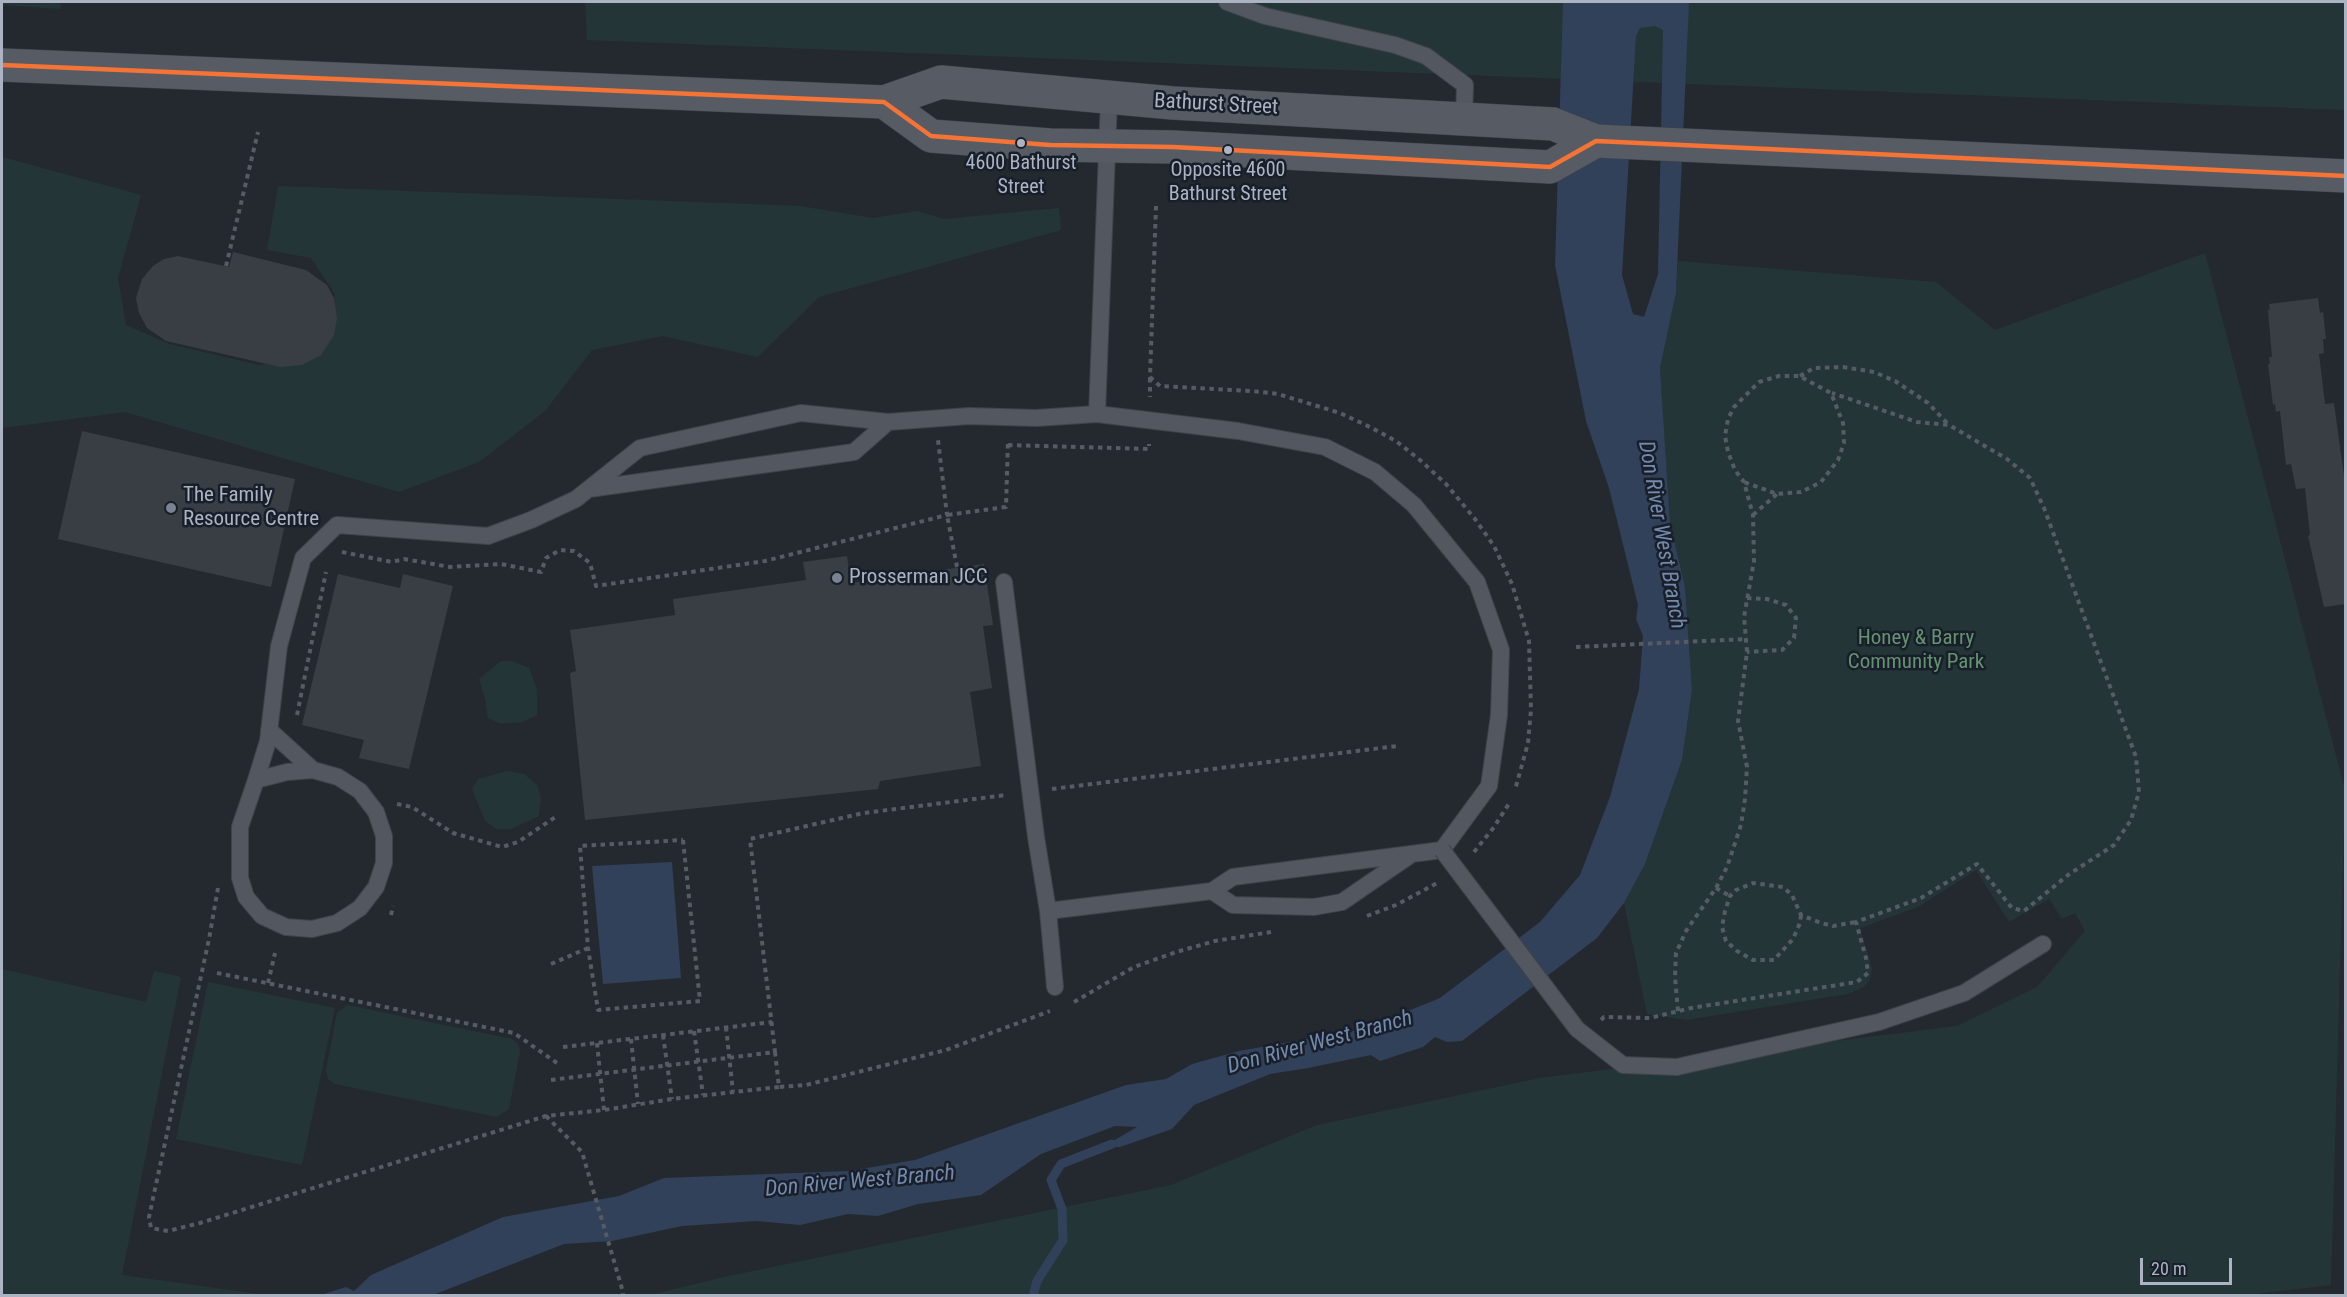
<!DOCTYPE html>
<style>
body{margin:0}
#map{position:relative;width:2347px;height:1297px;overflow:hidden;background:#242930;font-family:"Roboto Condensed",sans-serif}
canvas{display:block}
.frame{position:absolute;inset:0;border:3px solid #acb4c3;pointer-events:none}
.scale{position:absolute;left:2140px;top:1258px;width:92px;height:27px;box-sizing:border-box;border:3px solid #acb4c3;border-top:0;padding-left:8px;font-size:18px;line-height:21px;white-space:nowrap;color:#acb4c3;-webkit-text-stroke:4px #181f2a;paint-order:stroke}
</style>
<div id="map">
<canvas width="2347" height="1297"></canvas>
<div class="frame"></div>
<div class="scale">20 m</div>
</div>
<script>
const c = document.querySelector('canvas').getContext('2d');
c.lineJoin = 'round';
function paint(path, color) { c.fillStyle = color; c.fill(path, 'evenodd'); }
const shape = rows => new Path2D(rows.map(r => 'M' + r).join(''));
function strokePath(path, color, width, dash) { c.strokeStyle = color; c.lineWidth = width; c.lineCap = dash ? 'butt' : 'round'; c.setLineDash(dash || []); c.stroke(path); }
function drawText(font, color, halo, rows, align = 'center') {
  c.font = font + ' "Roboto Condensed",sans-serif'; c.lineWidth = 5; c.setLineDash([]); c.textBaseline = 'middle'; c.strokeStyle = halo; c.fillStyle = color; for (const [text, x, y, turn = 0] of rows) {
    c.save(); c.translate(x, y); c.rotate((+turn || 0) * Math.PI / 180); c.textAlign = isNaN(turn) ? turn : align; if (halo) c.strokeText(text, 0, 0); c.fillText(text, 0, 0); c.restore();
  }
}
paint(shape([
 [2,2,60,2,61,9,2,5],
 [585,2,2345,2,2345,110,587,40],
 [2,157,141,195,118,278,126,325,169,344,259,365,306,360,330,341,335,294,311,258,267,250,278,186,800,206,873,218,917,211,944,219,1059,208,1061,230,819,297,758,357,663,336,592,350,545,411,479,462,399,492,125,412,2,428],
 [2205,253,2345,790,2331,1285,2238,1296,646,1296,724,1277,1171,1185,1317,1125,1540,1078,1957,1026,2037,987,2085,931,2075,913,2062,919,2049,899,2009,922,1976,870,1918,907,1860,928,1872,969,1870,979,1864,987,1847,994,1686,1020,1647,1014,1624,903,1645,864,1682,760,1692,690,1685,587,1670,523,1660,368,1676,293,1678,261,1936,282,1995,330],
 [501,661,512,661,529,668,537,690,537,715,522,722,501,724,488,718,485,699,479,679],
 [507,771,524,774,537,785,541,797,539,816,511,829,497,829,485,821,472,789,478,779],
 [2,969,146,1002,154,971,181,977,122,1275,266,1295,2,1295],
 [208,982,335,1008,302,1165,176,1139],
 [347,1005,512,1039,518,1044,520,1051,509,1109,497,1117,335,1084,328,1079,326,1070,337,1013]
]), '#243538');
paint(shape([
 [1563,2,1689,2,1676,293,1660,368,1670,523,1685,587,1692,690,1682,760,1645,864,1624,903,1597,938,1462,1041,1447,1042,1435,1037,1423,1047,1380,1061,1371,1055,1308,1068,1270,1074,1194,1105,1172,1129,1120,1147,1101,1148,1137,1127,1115,1126,1041,1154,981,1195,918,1204,878,1216,848,1214,800,1225,757,1221,682,1226,612,1241,564,1244,433,1295,317,1296,346,1287,354,1291,371,1275,503,1217,619,1196,664,1178,849,1171,915,1160,1126,1085,1166,1079,1192,1064,1239,1051,1364,1029,1440,998,1540,922,1580,875,1610,797,1639,689,1643,636,1636,619,1638,605,1609,488,1586,421,1555,265],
 [1655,26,1663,30,1658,274,1644,317,1633,314,1622,275,1636,36,1640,28],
 [672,862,681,978,603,984,592,866]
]), '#314159');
strokePath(shape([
 [1033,1296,1037,1281,1063,1240,1062,1209,1051,1180,1061,1164,1112,1144]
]), '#314159', 9);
paint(shape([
 [233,252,306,270,327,285,334,298,337,318,334,335,321,355,302,365,280,367,166,341,147,328,139,313,136,298,142,279,153,266,164,259,178,256,229,267],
 [2318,298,2320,313,2323,312,2326,339,2323,339,2324,353,2319,354,2325,404,2334,403,2346,491,2346,604,2324,607,2308,536,2310,535,2305,488,2296,489,2291,464,2286,465,2280,411,2276,412,2275,404,2273,405,2268,364,2270,364,2269,357,2272,357,2268,310,2270,310,2269,304],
 [82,431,295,479,271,587,58,539],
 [847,556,851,583,984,564,993,625,983,626,992,688,970,692,981,766,880,781,878,789,585,820,570,673,576,671,570,630,675,615,673,599,806,580,803,562],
 [338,574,400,588,403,574,453,586,409,769,359,758,364,740,302,725]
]), '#393e44');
const service = shape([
 [1227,2,1265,16,1395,45,1426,56,1465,85,1464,120],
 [589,489,854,452,888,422],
 [1004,582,1036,837,1048,911,1055,987],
 [269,730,313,770,338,777,360,791,376,812,384,836,384,863,376,887,360,908,337,923,312,929,286,927,262,916,246,897,240,878,240,827,256,780,287,772,313,770],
 [256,780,268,741,279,646,303,558,337,525,488,536,531,520,576,499,640,448,801,413,888,422,969,416,1036,418,1097,414],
 [1212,891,1233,905,1314,907,1342,902,1409,856],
 [1048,911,1212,891,1233,877,1442,850,1489,786,1499,715,1501,650,1477,582,1414,505,1375,472,1325,447,1238,431,1097,414,1109,99],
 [1577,1029,1623,1065,1677,1067,1879,1022,1964,993,2043,944]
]);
const secondary = shape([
 [2,65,884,102,941,82,1173,103,1553,124,1596,141],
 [884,102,931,136,1050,145,1173,147,1550,167,1596,141,2346,176]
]);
strokePath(service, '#404349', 18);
strokePath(secondary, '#404349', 34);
strokePath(shape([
 [1156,206,1150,377,1160,386,1251,391,1278,394,1340,413,1370,427,1396,441,1420,460,1446,484,1475,519,1494,546,1512,584,1529,641,1531,710,1528,743,1515,790],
 [226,266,258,132],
 [1800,376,1814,368,1843,367,1874,372,1895,381,1928,403,1949,425,1917,422,1832,393],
 [1150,378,1150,397],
 [1008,445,1149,449,1149,444],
 [1753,515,1777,494],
 [342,552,392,562,404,559,450,567,501,564,541,572,546,558,560,550,574,551,590,563,596,586,765,561,947,515,938,440],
 [957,567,947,515,1006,507,1008,440],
 [1747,598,1767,599,1786,605,1796,618,1794,638,1782,650,1747,652],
 [1576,647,1747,639],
 [297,715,326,572],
 [1052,789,1397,746],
 [397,804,412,807,453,833,502,847,518,842,557,816],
 [683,840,700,1001,598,1010,588,948,580,846,683,840],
 [1474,852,1494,827,1510,802],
 [218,888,209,939,149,1217,151,1228,168,1231,200,1223,546,1116,604,1110,672,1099,779,1087],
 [1716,888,1730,896],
 [391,915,393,906],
 [1801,915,1800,923,1793,939,1774,960,1753,960,1737,951,1726,941,1722,927,1725,911,1730,896,1736,890,1753,883,1783,887,1792,895,1801,915,1821,923,1833,926,1856,922],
 [1367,916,1396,905,1439,882],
 [551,964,588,948],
 [217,973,514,1033,557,1063],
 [268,983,275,953],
 [1074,1002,1134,967,1176,952,1215,941,1271,932],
 [1678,1011,1675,977,1676,953,1686,931,1716,888,1727,867,1741,825,1745,799,1747,767,1738,721,1747,652,1744,617,1754,561,1753,515,1744,482,1735,470,1728,452,1725,436,1728,419,1734,407,1759,382,1779,376,1799,376,1831,393,1843,423,1844,443,1838,460,1821,482,1801,492,1777,494,1744,482],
 [1601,1020,1604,1017,1650,1018,1691,1008,1857,982,1868,973,1866,958,1856,922,1921,898,1977,864,2012,908,2024,911,2068,875,2114,845,2131,820,2139,792,2136,757,2044,508,2030,478,2007,459,1949,425],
 [726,1027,733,1092],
 [694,1031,703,1095],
 [663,1035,672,1099],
 [631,1039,638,1104],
 [597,1043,604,1110],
 [563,1047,772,1022],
 [775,1052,779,1087,806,1085,946,1050,1050,1011],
 [551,1080,775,1052,750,839,864,813,1006,795],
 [546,1116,582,1152,623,1292,623,1296]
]), '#565c63', 4, [4.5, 4.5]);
strokePath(service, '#53575f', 16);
strokePath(secondary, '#575c64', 33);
const serviceBridge = shape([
 [1442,850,1577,1029]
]);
strokePath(serviceBridge, '#404349', 18, []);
strokePath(serviceBridge, '#53575f', 16);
strokePath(shape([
 [2,65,884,102,931,136,1050,145,1173,147,1550,167,1596,141,2346,176]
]), '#f57335', 4.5);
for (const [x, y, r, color] of [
 [1021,143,5,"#acb4c3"],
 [1228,150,5,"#acb4c3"],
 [171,508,6,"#7c8390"],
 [837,578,6,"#7c8390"]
]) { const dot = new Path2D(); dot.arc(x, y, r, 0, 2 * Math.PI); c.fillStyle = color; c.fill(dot); strokePath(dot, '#181f2a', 2); }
drawText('20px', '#acb4c3', '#181f2a', [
 ["4600 Bathurst",1021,164],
 ["Street",1021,188],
 ["Opposite 4600",1228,171],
 ["Bathurst Street",1228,195]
]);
drawText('21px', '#acb4c3', '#181f2a', [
 ["Bathurst Street",1216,105,3]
]);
drawText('21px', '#acb4c3', '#181f2a', [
 ["The Family",183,496],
 ["Resource Centre",183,520],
 ["Prosserman JCC",849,578]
], 'left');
drawText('21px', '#649370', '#181f2a', [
 ["Honey & Barry",1916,639],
 ["Community Park",1916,663]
]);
drawText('italic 22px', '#748aac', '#181f2a', [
 ["Don River West Branch",1661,535,80],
 ["Don River West Branch",1320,1043,-15],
 ["Don River West Branch",860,1182,-5]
]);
</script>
